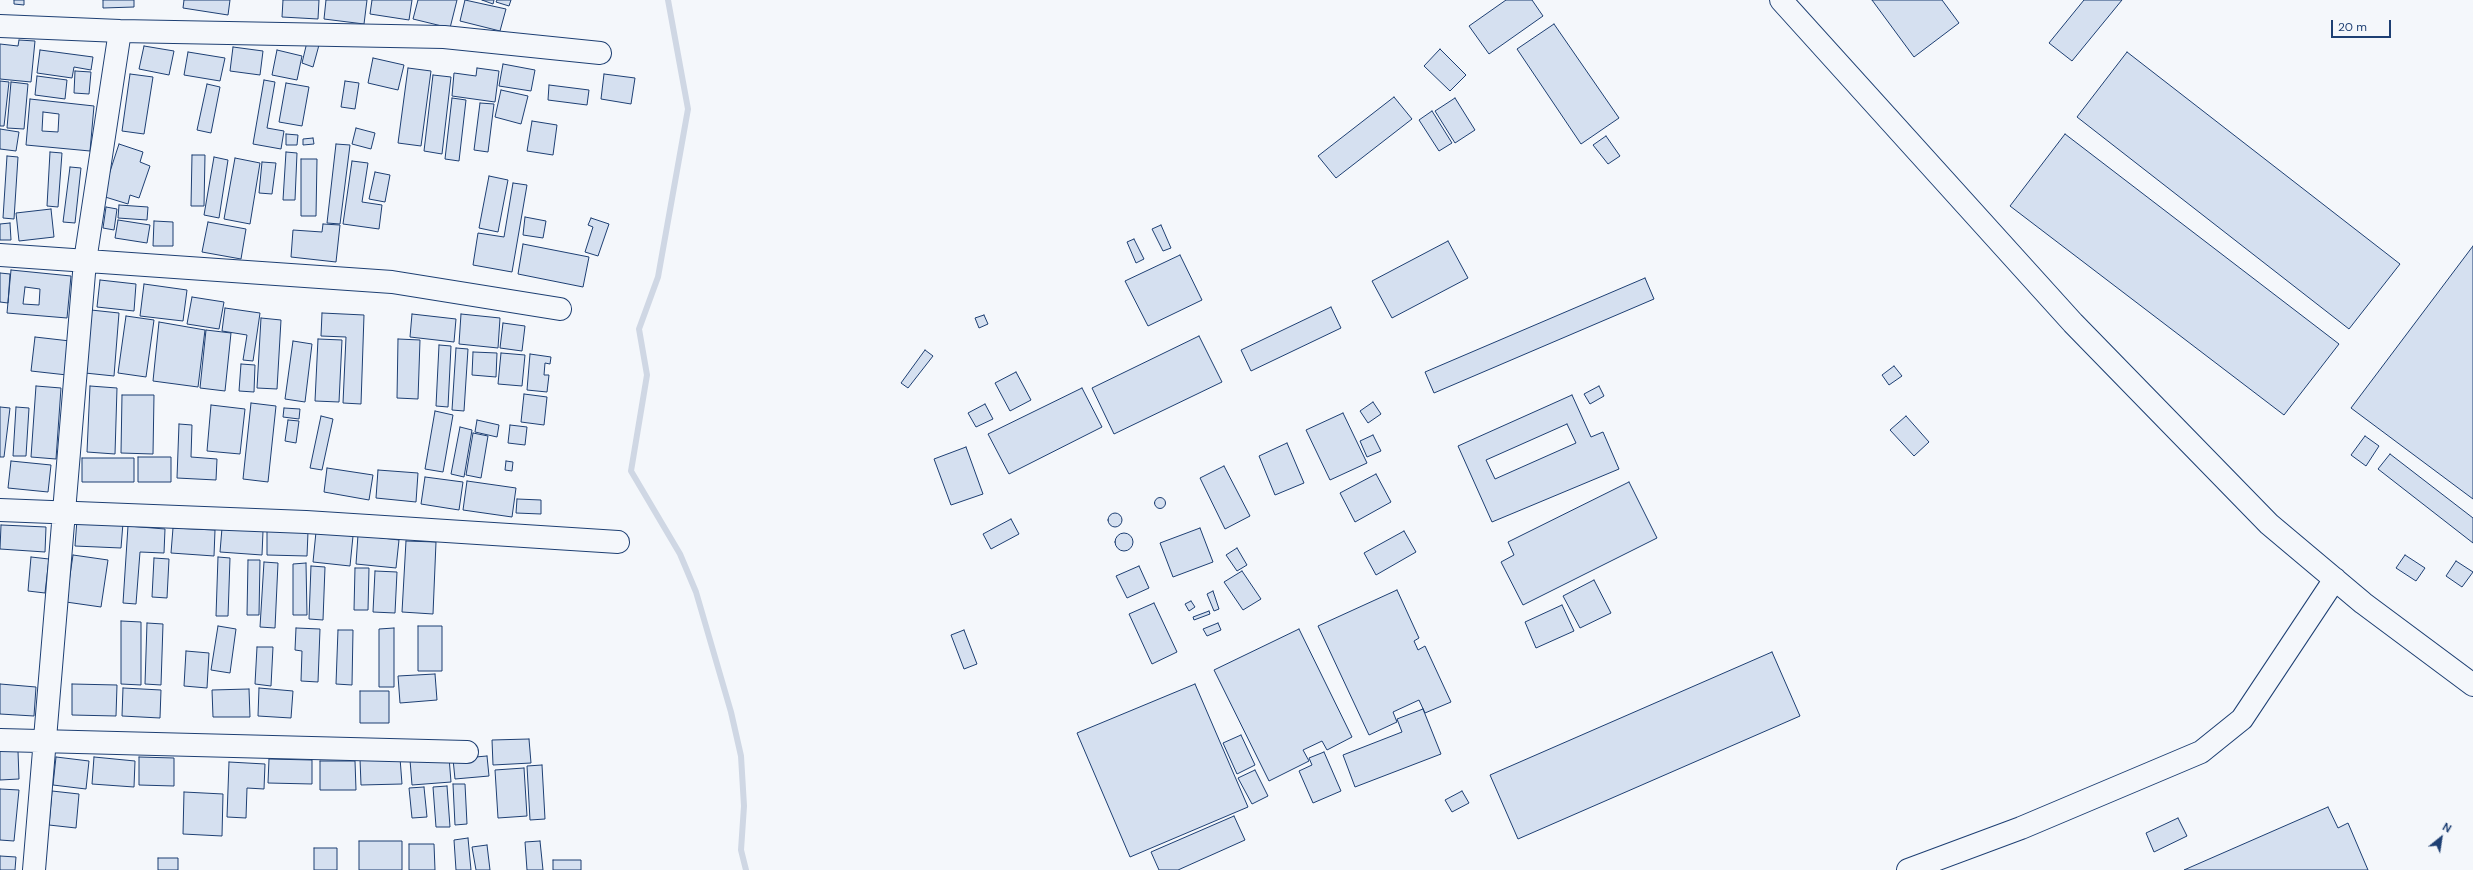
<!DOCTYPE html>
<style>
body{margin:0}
#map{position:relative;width:2473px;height:870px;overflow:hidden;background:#f4f7fb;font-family:"DM Sans",sans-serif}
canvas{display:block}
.north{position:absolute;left:2421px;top:818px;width:40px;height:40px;-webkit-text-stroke:3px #f4f7fb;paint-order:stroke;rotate:30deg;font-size:11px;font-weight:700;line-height:16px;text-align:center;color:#1d3f73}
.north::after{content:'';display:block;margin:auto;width:14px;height:18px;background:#1d3f73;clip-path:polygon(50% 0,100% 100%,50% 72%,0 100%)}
.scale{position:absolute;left:2331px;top:20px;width:60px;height:18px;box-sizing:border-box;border:2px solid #1d3f73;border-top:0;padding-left:5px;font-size:12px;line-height:14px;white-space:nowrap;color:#1d3f73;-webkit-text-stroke:3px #f4f7fb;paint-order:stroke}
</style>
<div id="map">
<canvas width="2473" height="870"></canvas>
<div class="north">N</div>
<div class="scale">20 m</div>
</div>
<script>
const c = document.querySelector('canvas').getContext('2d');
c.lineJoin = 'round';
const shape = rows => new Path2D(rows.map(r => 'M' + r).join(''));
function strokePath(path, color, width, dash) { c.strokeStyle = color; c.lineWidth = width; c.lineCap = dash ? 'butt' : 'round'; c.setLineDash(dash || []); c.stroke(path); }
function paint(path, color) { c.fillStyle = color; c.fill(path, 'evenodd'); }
strokePath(shape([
 [668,0,688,109,658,277,639,329,647,375,631,471,680,554,696,592,731,712,741,756,744,806,741,850,746,870]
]), '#cfd7e4', 6);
const building = shape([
 [14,0,24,0,24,5,14,4,14,0],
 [103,0,134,0,134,7,103,8,103,0],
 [184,0,230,0,228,15,183,8,184,0],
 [283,0,319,0,318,19,282,17,283,0],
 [326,0,367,0,364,24,324,19,326,0],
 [372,0,412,0,409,20,370,14,372,0],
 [418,0,457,0,450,28,413,19,418,0],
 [465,0,506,9,500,31,460,21,465,0],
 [482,0,494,0,493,4,482,0],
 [497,0,511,0,509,6,496,2,497,0],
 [1506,0,1532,0,1543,16,1489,54,1469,26,1506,0],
 [1872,0,1942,0,1959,23,1914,57,1872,0],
 [2084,0,2122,0,2072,61,2049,43,2084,0],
 [1554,24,1619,118,1581,144,1517,49,1554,24],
 [19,40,35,41,31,82,0,79,0,44,18,46,19,40],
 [307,42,319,45,313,67,302,63,307,42],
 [144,46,174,51,169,75,139,69,144,46],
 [233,47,263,51,260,75,230,71,233,47],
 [1440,49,1466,75,1450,91,1424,66,1440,49],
 [40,50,93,57,91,70,74,67,72,78,37,73,40,50],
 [277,50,302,56,297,80,272,75,277,50],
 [188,52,225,58,220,81,184,75,188,52],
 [2127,52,2400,264,2349,329,2077,117,2127,52],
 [373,58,404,65,398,90,368,83,373,58],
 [503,64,535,70,531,91,499,86,503,64],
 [408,68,431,71,421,146,398,143,408,68],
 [477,68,499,71,495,102,452,96,454,73,476,76,477,68],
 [75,71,91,72,89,94,74,93,75,71],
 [130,74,153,77,144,134,122,131,130,74],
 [604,74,635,78,631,104,601,99,604,74],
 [433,75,451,77,442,154,424,151,433,75],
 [37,76,67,80,65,99,35,95,37,76],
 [264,80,275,82,267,128,284,131,281,149,253,144,264,80],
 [0,81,9,82,4,126,0,126,0,81],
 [345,81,359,83,355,109,341,107,345,81],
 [11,82,28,84,24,129,7,128,11,82],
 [286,83,309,87,302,126,279,122,286,83],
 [207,84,220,87,211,133,197,130,207,84],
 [549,85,589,90,587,105,548,100,549,85],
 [501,90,528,96,521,124,495,117,501,90],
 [1394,97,1412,119,1336,178,1318,156,1394,97],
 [452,98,466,100,459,161,445,159,452,98],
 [1455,98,1475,130,1455,143,1435,111,1455,98],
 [30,99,94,106,90,151,26,145,30,99],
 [43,112,59,114,58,132,42,131,43,112],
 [480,103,494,104,488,152,474,150,480,103],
 [1432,111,1452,143,1439,151,1419,120,1432,111],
 [532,121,557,125,553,155,527,151,532,121],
 [356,128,375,133,371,149,352,144,356,128],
 [0,129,19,132,16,151,0,149,0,129],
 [286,134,298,135,297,145,286,145,286,134],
 [2065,134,2339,344,2284,415,2010,206,2065,134],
 [1606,136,1620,156,1608,164,1593,145,1606,136],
 [313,138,314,144,303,145,303,139,313,138],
 [119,144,143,152,140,162,150,166,139,198,130,195,128,204,102,196,119,144],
 [336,144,350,145,340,224,327,223,336,144],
 [50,152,62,153,58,207,47,206,50,152],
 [286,152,297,153,295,200,283,200,286,152],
 [192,155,205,155,204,206,191,206,192,155],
 [7,156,18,157,14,219,3,218,7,156],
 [214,157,228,160,219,218,204,215,214,157],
 [235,158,260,163,250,224,224,219,235,158],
 [301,159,317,159,316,216,301,216,301,159],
 [352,161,368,163,362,202,382,205,379,229,343,224,352,161],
 [262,162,276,163,272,194,259,193,262,162],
 [70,167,81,168,75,223,63,222,70,167],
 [375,172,390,175,385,202,369,199,375,172],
 [489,176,508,180,498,232,479,228,489,176],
 [513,183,527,185,512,272,473,265,478,233,504,237,513,183],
 [119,205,148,207,147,220,118,218,119,205],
 [106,207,117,209,114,230,103,228,106,207],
 [51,209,54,237,19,241,16,213,51,209],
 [525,217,546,221,543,238,523,235,525,217],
 [591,218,609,224,598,256,585,252,593,227,588,225,591,218],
 [118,220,150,225,147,243,115,238,118,220],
 [154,221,173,222,173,246,153,246,154,221],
 [208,222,246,229,241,259,202,252,208,222],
 [10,223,11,240,0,240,0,224,10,223],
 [323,224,340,225,336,262,291,257,293,230,322,232,323,224],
 [1161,225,1171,248,1163,251,1152,229,1161,225],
 [1134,239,1144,259,1136,263,1127,242,1134,239],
 [1448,241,1468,278,1392,318,1372,281,1448,241],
 [523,244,589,257,583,287,518,274,523,244],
 [2473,246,2473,499,2351,408,2473,246],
 [1180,255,1202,300,1148,326,1125,281,1180,255],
 [11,270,71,276,67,318,7,313,11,270],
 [25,287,40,289,39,305,23,304,25,287],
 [0,273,10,274,8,303,0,302,0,273],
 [1645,278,1654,299,1434,393,1425,372,1645,278],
 [100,280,136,284,134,311,97,307,100,280],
 [144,284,187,290,183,321,140,316,144,284],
 [192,297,224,302,219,329,187,324,192,297],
 [1331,307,1341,328,1251,371,1241,350,1331,307],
 [225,308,260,313,253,361,243,360,247,335,222,331,225,308],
 [91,310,119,313,114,376,85,373,91,310],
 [322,313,364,315,361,404,343,403,346,337,321,336,322,313],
 [412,314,456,319,454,342,410,337,412,314],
 [461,314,500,318,498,348,459,344,461,314],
 [984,315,988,324,979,328,975,318,984,315],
 [126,316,154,320,146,377,118,373,126,316],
 [261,318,281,320,277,389,257,388,261,318],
 [159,322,205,330,198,387,153,381,159,322],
 [503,323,525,326,522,351,500,348,503,323],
 [206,330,231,333,225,391,200,388,206,330],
 [1199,336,1222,382,1114,434,1092,388,1199,336],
 [35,337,70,341,67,375,31,371,35,337],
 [318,339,342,340,339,402,315,401,318,339],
 [398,339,420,340,418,399,397,398,398,339],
 [293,341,312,344,305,402,285,399,293,341],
 [439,345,451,346,448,407,436,406,439,345],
 [456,348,468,349,464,411,452,410,456,348],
 [925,350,933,356,908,388,901,383,925,350],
 [473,352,497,353,496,377,472,375,473,352],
 [501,353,525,355,522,386,498,384,501,353],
 [530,354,551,357,550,364,545,363,544,375,549,375,547,392,527,390,530,354],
 [241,364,255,365,254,392,239,391,241,364],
 [1894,366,1902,376,1889,385,1882,375,1894,366],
 [1016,372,1031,400,1010,411,995,383,1016,372],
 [36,386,61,388,56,459,31,457,36,386],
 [90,386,117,388,115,454,87,452,90,386],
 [1599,386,1604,396,1590,404,1584,394,1599,386],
 [1082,388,1102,427,1009,474,988,434,1082,388],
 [524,394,547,397,544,425,521,422,524,394],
 [122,395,154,395,153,454,121,453,122,395],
 [1572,395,1591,437,1603,432,1619,469,1492,522,1458,446,1572,395],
 [1567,424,1576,443,1495,479,1486,460,1567,424],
 [1373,402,1381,414,1368,423,1360,411,1373,402],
 [251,403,276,406,268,482,243,479,251,403],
 [985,404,993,419,976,427,968,413,985,404],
 [211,405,245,409,240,454,207,451,211,405],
 [0,407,10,408,4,457,0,457,0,407],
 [16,407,29,408,26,456,13,456,16,407],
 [284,408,300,409,299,419,283,417,284,408],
 [435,411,453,415,443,472,425,469,435,411],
 [1343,413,1367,463,1330,480,1306,430,1343,413],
 [321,416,333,419,322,470,310,468,321,416],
 [1906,416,1929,442,1914,456,1890,430,1906,416],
 [288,420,299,421,296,443,285,441,288,420],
 [477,420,499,425,497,437,475,432,477,420],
 [179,424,192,425,191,457,217,459,216,480,177,478,179,424],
 [510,425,527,427,525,445,508,443,510,425],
 [460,427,472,430,464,477,451,474,460,427],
 [473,433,488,436,481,478,466,475,473,433],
 [1373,435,1381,451,1367,457,1360,441,1373,435],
 [2365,436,2379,446,2366,466,2351,455,2365,436],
 [1287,443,1304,483,1275,495,1259,456,1287,443],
 [966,447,983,494,951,505,934,459,966,447],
 [2390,454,2473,518,2473,543,2378,469,2390,454],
 [138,457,171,457,171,482,138,482,138,457],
 [82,458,134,458,134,482,82,482,82,458],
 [11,461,51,465,48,492,8,488,11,461],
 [506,461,513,462,512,471,505,470,506,461],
 [1224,466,1250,516,1225,529,1200,478,1224,466],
 [327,468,373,475,369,500,324,492,327,468],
 [378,470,418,473,416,502,376,498,378,470],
 [1376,474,1391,502,1355,522,1340,493,1376,474],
 [425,477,463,482,459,510,421,504,425,477],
 [467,481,516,488,512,517,463,510,467,481],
 [1629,482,1657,538,1523,605,1501,562,1514,555,1508,542,1629,482],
 '1154.5 503a5.5 5.5 0 1 1 11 0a5.5 5.5 0 1 1-11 0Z',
 [517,499,541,500,541,514,516,513,517,499],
 '1108 520a7 7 0 1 1 14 0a7 7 0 1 1-14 0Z',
 [1011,519,1019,534,991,549,983,534,1011,519],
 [77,520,123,523,121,548,75,546,77,520],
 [1,525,46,527,45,552,0,549,1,525],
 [128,526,165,529,164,553,140,552,136,604,123,603,128,526],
 [173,528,215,530,214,556,171,553,173,528],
 [222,528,263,531,262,555,220,552,222,528],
 [1200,528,1213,562,1173,577,1160,543,1200,528],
 [267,531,308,532,307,556,267,555,267,531],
 [1404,531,1416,552,1376,575,1364,553,1404,531],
 [316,532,353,536,350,566,313,562,316,532],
 '1115 542a9 9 0 1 1 18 0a9 9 0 1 1-18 0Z',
 [358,535,399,540,396,568,356,564,358,535],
 [406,541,436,542,433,614,402,612,406,541],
 [1237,548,1247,565,1237,571,1226,555,1237,548],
 [73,555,108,560,101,607,66,602,73,555],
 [2405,555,2425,568,2416,581,2396,568,2405,555],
 [31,557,49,559,45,593,28,591,31,557],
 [218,557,230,558,228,616,216,616,218,557],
 [154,558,169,559,167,598,152,597,154,558],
 [248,560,260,560,259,615,247,615,248,560],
 [2456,561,2473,572,2462,587,2446,576,2456,561],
 [264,562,278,563,275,628,260,627,264,562],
 [306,563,307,615,293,615,293,564,306,563],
 [311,566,325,567,323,620,309,619,311,566],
 [1139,566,1149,588,1127,598,1116,576,1139,566],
 [355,568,369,568,368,610,354,610,355,568],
 [375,571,397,572,395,613,373,612,375,571],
 [1242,571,1261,599,1243,610,1224,582,1242,571],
 [1594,580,1611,613,1580,628,1563,596,1594,580],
 [1397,590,1419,638,1414,641,1418,650,1425,646,1451,702,1425,713,1419,700,1393,712,1397,722,1369,735,1318,626,1397,590],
 [1213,591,1219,609,1214,611,1207,594,1213,591],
 [1191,601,1195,607,1189,611,1185,604,1191,601],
 [1154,603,1177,652,1152,664,1129,614,1154,603],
 [1562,605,1574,631,1536,648,1525,622,1562,605],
 [1209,611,1210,614,1194,620,1193,617,1209,611],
 [121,621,141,622,141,685,121,684,121,621],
 [147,623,163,624,161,685,145,684,147,623],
 [1218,623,1221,630,1207,636,1203,629,1218,623],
 [218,626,236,629,230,673,211,670,218,626],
 [418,626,442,626,442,671,418,671,418,626],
 [296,628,320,629,318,682,301,681,302,651,295,650,296,628],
 [394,628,394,687,379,687,379,629,394,628],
 [1299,629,1352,737,1327,750,1322,741,1303,750,1309,761,1269,781,1214,670,1299,629],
 [338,630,353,630,352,685,336,684,338,630],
 [964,630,977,664,964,669,951,635,964,630],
 [257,647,273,647,271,686,255,684,257,647],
 [186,651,209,653,207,688,184,686,186,651],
 [1772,652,1800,716,1518,839,1490,775,1772,652],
 [435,674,437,700,400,703,398,676,435,674],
 [0,684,36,687,34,716,0,714,0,684],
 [72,684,117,685,116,716,72,715,72,684],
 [1195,684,1248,807,1130,857,1077,733,1195,684],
 [123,688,161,690,160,718,122,716,123,688],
 [259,688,293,691,291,718,258,716,259,688],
 [249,689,250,717,213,717,212,690,249,689],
 [360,691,389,691,389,723,360,723,360,691],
 [1423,709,1441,754,1355,787,1343,755,1402,732,1397,719,1423,709],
 [1241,735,1255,765,1237,774,1223,743,1241,735],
 [529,739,531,763,493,765,492,740,529,739],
 [0,751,18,751,19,779,0,780,0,751],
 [1324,752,1341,791,1313,803,1299,771,1312,765,1309,758,1324,752],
 [487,756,489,776,455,779,453,759,487,756],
 [56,757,89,761,86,789,53,785,56,757],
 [94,757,135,761,134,787,92,784,94,757],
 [139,757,174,758,174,786,139,785,139,757],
 [449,757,451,782,412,785,410,760,449,757],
 [400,758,402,784,361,785,360,759,400,758],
 [269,759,312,760,312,784,268,783,269,759],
 [320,761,355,761,356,790,320,790,320,761],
 [229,762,265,764,264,789,247,788,246,818,227,817,229,762],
 [542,765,545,819,530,820,527,766,542,765],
 [524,768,527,816,498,818,495,770,524,768],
 [1255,770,1268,796,1252,804,1238,778,1255,770],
 [453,784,465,784,467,824,455,825,453,784],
 [447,786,450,827,436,827,433,787,447,786],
 [424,787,427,817,412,818,409,788,424,787],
 [0,789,19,790,14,841,0,840,0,789],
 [52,791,79,794,76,828,49,825,52,791],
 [1462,791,1469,803,1452,812,1445,800,1462,791],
 [184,792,223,794,222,836,183,834,184,792],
 [2328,807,2338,828,2348,823,2368,870,2184,870,2328,807],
 [1234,816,1245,840,1178,870,1159,870,1151,852,1234,816],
 [2178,818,2187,836,2154,852,2146,833,2178,818],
 [468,838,471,870,456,870,454,840,468,838],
 [359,841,402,841,402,870,359,870,359,841],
 [540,841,543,870,527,870,525,842,540,841],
 [409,844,434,844,435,870,409,870,409,844],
 [487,845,490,870,476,870,472,847,487,845],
 [314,848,337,848,337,870,314,870,314,848],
 [0,856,16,857,15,870,0,870,0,856],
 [158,858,178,858,178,870,158,870,158,858],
 [553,860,581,860,581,870,553,870,553,860]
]);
paint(building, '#d5e0f0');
strokePath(building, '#1d3f73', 1);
const minor = shape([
 [1781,0,2073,323,2269,524,2363,603,2473,685],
 [0,26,120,31,444,37,600,53],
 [0,255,392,282,560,309],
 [0,510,306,522,618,542],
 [0,740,467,752],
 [34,870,85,261,120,31],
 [1908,870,2021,828,2201,752,2242,719,2335,579]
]);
strokePath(minor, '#1d3f73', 24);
strokePath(minor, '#f4f7fb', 22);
</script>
